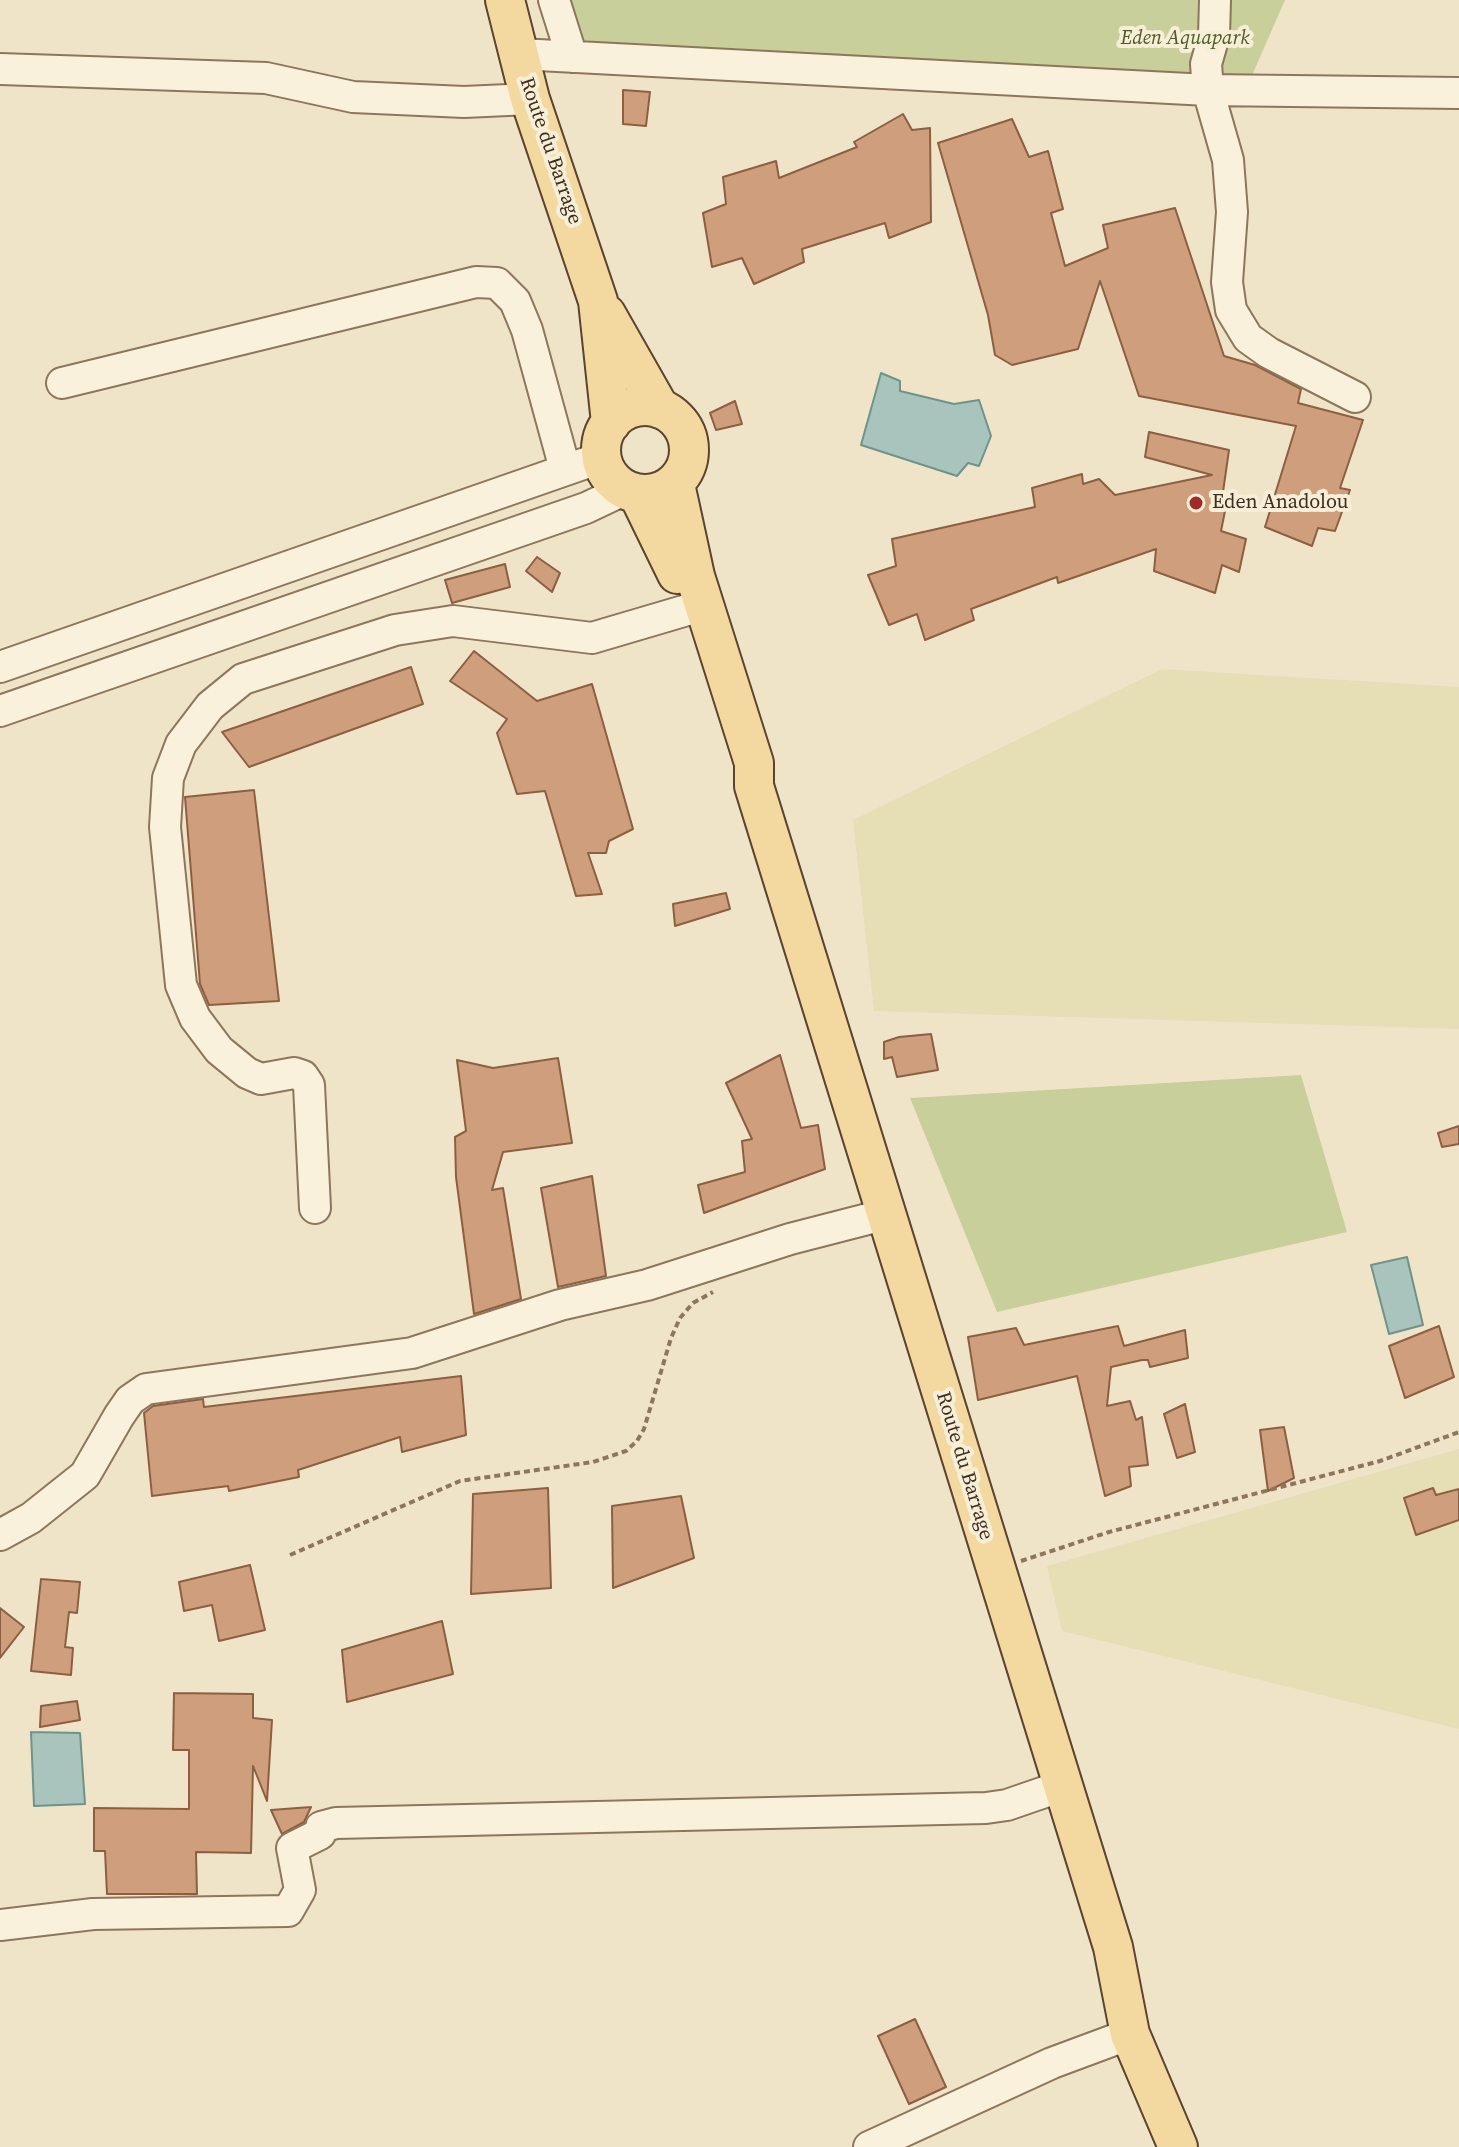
<!DOCTYPE html>
<style>
body{margin:0}
canvas{display:block;background:#f0e4c8}
</style>
<canvas width="1459" height="2147"></canvas>
<script>
const c = document.querySelector('canvas').getContext('2d');
c.lineJoin = 'round';
function paint(path, color) { c.fillStyle = color; c.fill(path, 'evenodd'); }
const shape = rows => new Path2D(rows.map(r => 'M' + r).join(''));
function strokePath(path, color, width, dash) { c.strokeStyle = color; c.lineWidth = width; c.lineCap = dash ? 'butt' : 'round'; c.setLineDash(dash || []); c.stroke(path); }
function drawText(font, color, halo, rows, align = 'center') {
  c.font = font + ' "Source Serif 4",serif'; c.lineWidth = 8; c.setLineDash([]); c.textBaseline = 'middle'; c.strokeStyle = halo; c.fillStyle = color; for (const [text, x, y, turn = 0] of rows) {
    c.save(); c.translate(x, y); c.rotate((+turn || 0) * Math.PI / 180); c.textAlign = isNaN(turn) ? turn : align; if (halo) c.strokeText(text, 0, 0); c.fillText(text, 0, 0); c.restore();
  }
}
paint(shape([
 [1162,669,1459,687,1459,1029,874,1011,853,820],
 [1459,1449,1459,1729,1062,1631,1047,1566]
]), '#e6deb5');
paint(shape([
 [568,0,1285,0,1250,80,589,56],
 [1301,1075,1347,1232,997,1312,910,1098]
]), '#c9cf9b');
const water = shape([
 [881,373,900,381,900,391,954,404,979,400,991,436,979,466,968,463,957,476,861,445,881,373],
 [1407,1257,1423,1325,1389,1334,1371,1265,1407,1257],
 [31,1732,80,1733,85,1804,34,1806,31,1732]
]);
paint(water, '#a9c4bc');
strokePath(water, '#6f938a', 2);
const building = shape([
 [623,90,650,92,646,126,623,124,623,90],
 [903,114,912,130,930,128,931,222,889,238,885,223,802,249,804,262,754,284,742,258,712,267,703,213,726,204,723,177,776,161,779,178,857,147,854,142,903,114],
 [1012,119,1029,157,1048,151,1063,209,1051,213,1065,266,1108,248,1103,225,1175,208,1224,356,1255,365,1301,389,1298,403,1363,420,1340,488,1350,490,1335,531,1318,528,1312,546,1265,527,1296,426,1139,396,1100,281,1078,349,1012,365,995,355,988,315,938,143,1012,119],
 [735,401,742,424,716,430,710,413,735,401],
 [1149,432,1229,450,1222,499,1227,501,1221,531,1246,539,1239,572,1222,565,1215,593,1154,571,1156,549,1058,583,1057,577,971,609,974,620,925,640,917,614,889,625,868,575,896,566,892,539,1035,507,1032,488,1082,474,1083,484,1099,479,1115,495,1212,475,1145,457,1149,432],
 [537,557,560,573,552,592,526,571,537,557],
 [505,564,510,587,452,603,445,580,505,564],
 [474,651,537,701,592,684,633,829,609,841,606,853,588,853,602,894,576,896,545,791,517,794,497,733,507,719,450,681,474,651],
 [411,667,423,704,249,767,222,732,411,667],
 [254,790,279,1001,209,1005,200,984,185,797,254,790],
 [726,893,730,909,675,926,673,904,726,893],
 [931,1034,938,1070,897,1077,892,1057,884,1059,884,1042,899,1037,931,1034],
 [780,1055,801,1128,818,1125,825,1169,704,1213,698,1185,745,1172,742,1141,752,1139,726,1083,780,1055],
 [558,1058,572,1143,503,1152,492,1190,503,1188,521,1299,474,1314,456,1177,455,1137,466,1131,457,1060,493,1068,558,1058],
 [1459,1126,1459,1144,1442,1147,1438,1133,1459,1126],
 [592,1176,606,1276,558,1287,541,1188,592,1176],
 [1118,1326,1124,1346,1185,1330,1188,1358,1150,1367,1148,1360,1142,1360,1111,1367,1107,1406,1130,1401,1136,1420,1142,1417,1148,1465,1129,1467,1131,1486,1105,1496,1077,1376,978,1400,968,1337,1016,1328,1024,1345,1118,1326],
 [1439,1326,1454,1377,1405,1398,1389,1346,1439,1326],
 [461,1376,466,1435,402,1452,400,1437,298,1470,299,1477,229,1491,228,1486,152,1496,144,1413,153,1406,203,1399,204,1407,461,1376],
 [1185,1404,1195,1452,1177,1458,1164,1414,1185,1404],
 [1284,1427,1294,1478,1268,1491,1260,1430,1284,1427],
 [548,1488,551,1588,471,1594,473,1494,548,1488],
 [1433,1488,1436,1495,1459,1489,1459,1520,1416,1535,1404,1498,1433,1488],
 [681,1496,694,1558,613,1588,612,1506,681,1496],
 [250,1565,265,1630,219,1641,212,1605,184,1611,179,1582,250,1565],
 [41,1579,80,1582,77,1613,69,1612,65,1647,73,1648,71,1675,31,1671,41,1579],
 [0,1608,24,1627,0,1658,0,1608],
 [442,1621,453,1674,347,1702,342,1650,442,1621],
 [174,1693,253,1694,253,1718,272,1720,267,1801,253,1766,251,1853,196,1852,197,1894,107,1894,105,1851,94,1851,94,1808,189,1809,189,1750,173,1750,174,1693],
 [77,1701,80,1720,40,1727,41,1706,77,1701],
 [311,1807,304,1822,282,1834,271,1810,311,1807],
 [915,2019,946,2087,909,2104,878,2036,915,2019]
]);
paint(building, '#cf9f7d');
strokePath(building, '#8d5f41', 2);
const minor = shape([
 [554,0,572,57],
 [1215,0,1214,36,1206,64,1208,90,1228,160,1232,212,1227,282,1231,310,1248,338,1269,353,1355,397],
 [519,54,1208,90,1459,93],
 [0,69,266,78,353,97,464,102,530,99],
 [62,383,476,282,497,283,515,301,527,330,565,469],
 [0,667,603,457],
 [0,711,586,508,624,490],
 [315,1208,309,1085,303,1076,294,1073,261,1079,247,1073,219,1050,195,1018,181,985,165,827,168,778,181,744,210,706,243,679,395,630,453,621,592,638,687,610],
 [0,1535,31,1518,85,1475,119,1416,130,1400,146,1389,412,1353,560,1305,647,1285,790,1239,887,1214],
 [0,1925,93,1914,288,1911,300,1890,292,1848,320,1834,321,1827,336,1823,986,1808,1007,1805,1062,1786],
 [869,2147,1052,2063,1130,2034]
]);
const major = shape([
 [505,0,530,99,598,301,611,423],
 [606,314,660,409],
 '601 450a44 44 0 1 1 88 0a44 44 0 1 1-88 0Z',
 [675,484,695,576,754,763,754,786,1113,1947,1130,2034,1178,2147],
 [638,494,677,574]
]);
strokePath(minor, '#8d765c', 34);
strokePath(major, '#5b4430', 42);
strokePath(shape([
 [290,1555,460,1481,593,1462,626,1451,637,1441,644,1429,671,1338,680,1318,693,1303,713,1292],
 [1021,1561,1109,1532,1380,1461,1459,1432]
]), '#8d765c', 4, [6, 4]);
strokePath(minor, '#faf1dc', 30);
strokePath(major, '#f3d9a0', 38);
for (const [x, y, r, color] of [
 [1196,503,8,"#9e2a2b"]
]) { const dot = new Path2D(); dot.arc(x, y, r, 0, 2 * Math.PI); c.fillStyle = color; c.fill(dot); strokePath(dot, '#f7eed8', 3); }
drawText('italic 20px', '#4d5a26', '#f7eed8', [
 ["Eden Aquapark",1185,39]
]);
drawText('20px', '#3d2e20', '#f7eed8', [
 ["Route du Barrage",550,151,71],
 ["Route du Barrage",964,1466,73]
]);
drawText('20px', '#3d2e20', '#f7eed8', [
 ["Eden Anadolou",1212,503]
], 'left');
</script>
